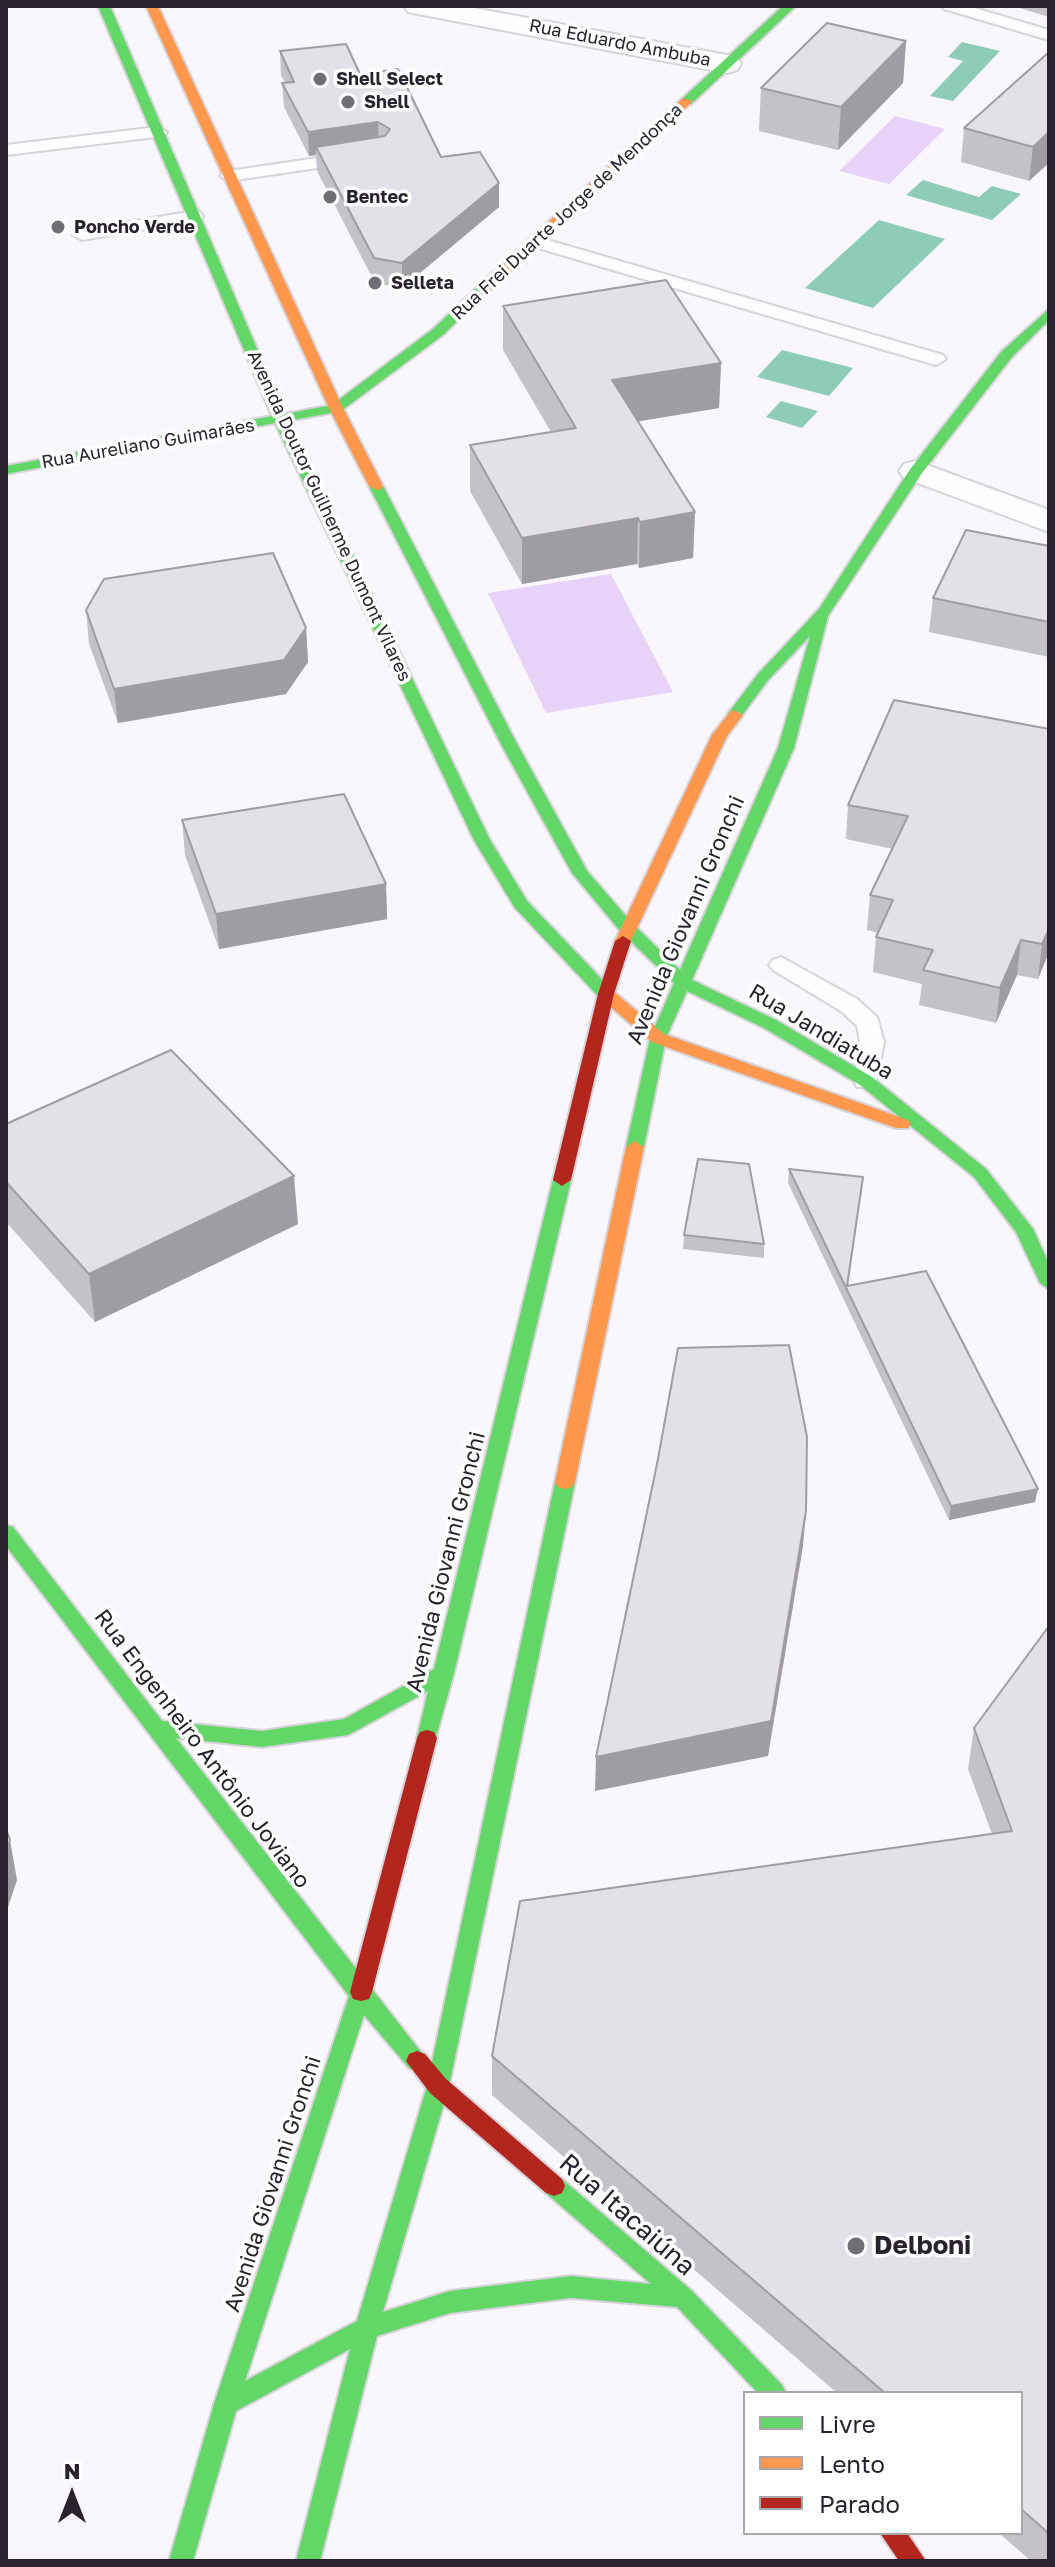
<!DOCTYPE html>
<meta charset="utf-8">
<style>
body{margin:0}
#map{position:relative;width:1055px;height:2567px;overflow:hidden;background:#f9f7fb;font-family:"Golos Text",sans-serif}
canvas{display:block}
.frame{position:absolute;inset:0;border:8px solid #27222c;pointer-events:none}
.legend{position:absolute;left:743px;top:2391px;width:280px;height:144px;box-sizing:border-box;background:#fff;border:2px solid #a9a7ab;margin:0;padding:10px 14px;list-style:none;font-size:24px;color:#27222c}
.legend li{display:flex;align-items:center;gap:16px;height:40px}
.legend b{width:40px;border:2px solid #a9a7ab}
.north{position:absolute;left:32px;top:2455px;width:80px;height:80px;-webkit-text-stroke:6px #fff;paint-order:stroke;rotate:0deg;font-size:22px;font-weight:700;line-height:32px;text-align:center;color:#27222c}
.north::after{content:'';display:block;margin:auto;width:28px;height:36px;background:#27222c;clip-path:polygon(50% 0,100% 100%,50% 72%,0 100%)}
</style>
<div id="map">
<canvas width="1055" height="2567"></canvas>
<div class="frame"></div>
<ul class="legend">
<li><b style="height:10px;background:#63d668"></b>Livre</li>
<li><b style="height:10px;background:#ff974d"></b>Lento</li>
<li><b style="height:10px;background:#b3261e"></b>Parado</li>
</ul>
<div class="north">N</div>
</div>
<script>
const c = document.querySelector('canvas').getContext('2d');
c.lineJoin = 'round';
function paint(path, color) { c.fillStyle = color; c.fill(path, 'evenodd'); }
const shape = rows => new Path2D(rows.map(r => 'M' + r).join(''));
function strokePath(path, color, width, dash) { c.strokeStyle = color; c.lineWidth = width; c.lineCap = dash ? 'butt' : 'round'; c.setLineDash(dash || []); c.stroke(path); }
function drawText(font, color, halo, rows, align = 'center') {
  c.font = font + ' "Golos Text",sans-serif'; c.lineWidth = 7; c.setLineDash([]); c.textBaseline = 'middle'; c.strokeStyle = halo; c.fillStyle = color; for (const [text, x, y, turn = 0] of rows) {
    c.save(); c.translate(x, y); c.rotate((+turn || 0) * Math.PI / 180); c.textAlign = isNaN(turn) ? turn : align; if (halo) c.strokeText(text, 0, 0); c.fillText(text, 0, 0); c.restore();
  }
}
paint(shape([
 [895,116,945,129,889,184,839,171],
 [611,574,673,692,546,713,488,593]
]), '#e8d3f8');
paint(shape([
 [962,42,1000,51,953,101,930,96,963,61,948,57],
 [923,180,979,197,992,186,1021,194,992,220,906,195],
 [879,220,945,239,873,308,805,288],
 [782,350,853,368,829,396,757,377],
 [781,401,818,411,802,428,766,417]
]), '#8fccb8');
const lane = shape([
 [942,6,968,6,1049,30,1049,40,944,9,942,6],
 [158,127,167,132,164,136,6,155,6,145,158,127],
 [351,153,360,158,357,162,229,181,220,176,229,171,351,153],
 [194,211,200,212,203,216,200,220,82,240,73,235,82,230,194,211],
 [537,237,943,355,946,359,936,365,929,363,531,246,528,242,531,238,537,237],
 [781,957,857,999,877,1017,884,1042,875,1087,857,1087,854,1081,860,1042,857,1026,841,1011,773,970,769,965,773,960,781,957]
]);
const street = shape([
 [404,6,463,6,727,55,737,58,741,64,737,70,727,73,418,14,408,12,404,6],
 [916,461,1049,510,1049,532,904,478,899,471,904,464,916,461]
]);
const fast = shape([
 [98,6,110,6,285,414,332,405,433,329,482,283,493,286,443,335,341,411,288,421,490,840,527,901,612,990,614,994,612,998,600,998,515,908,474,840,275,423,6,474,6,466,272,416,98,6],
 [783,6,796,6,691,104,683,104,683,98,783,6],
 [1049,309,1049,320,1012,357,922,473,828,616,794,748,692,980,776,1020,872,1077,986,1169,1033,1229,1049,1264,1049,1289,1040,1283,1016,1232,974,1177,860,1085,764,1028,687,991,666,1038,644,1147,635,1153,629,1151,626,1147,650,1038,674,983,621,932,572,873,501,744,369,486,376,482,383,486,517,744,587,871,633,924,680,970,778,748,810,636,768,680,740,718,730,718,727,715,758,674,819,609,911,468,1002,351,1049,309],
 [562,1174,571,1180,454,1673,434,1744,427,1746,420,1744,417,1738,428,1691,348,1735,262,1747,176,1738,428,2061,425,2068,417,2071,409,2068,364,2015,245,2381,357,2321,427,2086,555,1482,558,1477,565,1475,572,1477,575,1482,449,2086,383,2312,450,2291,571,2276,651,2284,546,2193,543,2186,546,2179,554,2176,562,2179,691,2290,782,2385,786,2393,758,2393,677,2307,571,2298,450,2313,377,2336,320,2561,296,2561,350,2349,236,2411,193,2561,169,2561,214,2404,349,1996,6,1546,6,1525,13,1527,162,1721,262,1731,344,1719,434,1669,553,1180,562,1174]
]);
const slow = shape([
 [146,6,158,6,343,408,383,486,381,489,376,490,369,486,329,408,146,6],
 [683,98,693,101,492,289,482,289,482,283,683,98],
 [735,710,743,715,727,736,631,941,623,946,617,945,615,941,712,735,730,712,735,710],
 [606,989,612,990,664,1034,908,1120,911,1124,908,1128,896,1128,652,1042,600,998,598,994,600,990,606,989],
 [635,1141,644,1147,575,1482,572,1487,565,1489,558,1487,555,1482,626,1147,635,1141]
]);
const jam = shape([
 [623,936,631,941,614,994,571,1180,562,1186,553,1180,598,994,615,941,623,936],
 [427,1730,434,1732,437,1738,372,1992,369,1999,361,2001,353,1999,350,1992,417,1738,420,1732,427,1730],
 [417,2051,425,2054,446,2079,562,2179,565,2186,562,2193,554,2196,546,2193,430,2093,406,2061,409,2054,417,2051],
 [880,2533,907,2533,926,2561,899,2561,880,2533]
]);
strokePath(lane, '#d7d3da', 4);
strokePath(street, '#d7d3da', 4);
strokePath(fast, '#d7d3da', 4);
strokePath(slow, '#d7d3da', 4);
strokePath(jam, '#d7d3da', 4);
paint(lane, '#fefefe');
paint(street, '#fefefe');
paint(fast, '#63d668');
paint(slow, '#ff974d');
paint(jam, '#b3261e');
paint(shape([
 [1013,6,1049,6,1049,17],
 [906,41,903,83,838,150,759,131,761,88],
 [280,51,360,74,441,157,499,207,402,288,375,283,317,171,316,155,309,156,284,107,282,83,285,83,281,75],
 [1049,52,1029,181,961,162,964,128],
 [503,306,721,363,719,408,638,421,695,512,693,558,639,568,637,564,522,584,470,491,470,445,551,432,503,350],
 [1049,546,1049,657,929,632,933,598],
 [86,610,306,628,308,662,286,694,118,723,89,644],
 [894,700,1049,952,1038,979,1017,975,996,1023,919,1005,922,984,873,972,876,937,878,933,867,930,870,895,893,849,846,839,848,805],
 [182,820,386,884,387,919,219,949,185,855],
 [6,1124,298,1224,95,1322,6,1222],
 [789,1169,863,1177,848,1286,1035,1502,949,1520,788,1183],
 [684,1235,764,1244,764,1258,683,1249],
 [1049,1626,1049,2561,1031,2561,999,2533,1021,2533,1021,2393,837,2393,492,2095,492,2056,992,1834,968,1769,974,1728]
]), '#c4c1c8');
paint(shape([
 [906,41,903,83,838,150,841,107],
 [378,122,379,146,316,147,316,155,309,156,308,132],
 [1049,132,1049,163,1029,181,1033,147],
 [499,183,499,207,402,288,402,263],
 [721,363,719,408,611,426,612,380],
 [695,512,693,558,639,568,640,522],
 [638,518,637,564,522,584,522,538],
 [306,628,308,662,286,694,118,723,114,689],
 [386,884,387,919,219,949,216,914],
 [1049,929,1049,952,1038,979,1042,944],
 [1021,940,1017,975,996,1023,1000,988],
 [294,1176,298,1224,95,1322,89,1274],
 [1038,1489,1035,1502,949,1520,951,1506],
 [806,1511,803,1546,768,1756,595,1791,596,1757],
 [10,1840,17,1880,6,1913,6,1851]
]), '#a09da2');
const building = shape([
 [827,23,906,41,841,107,761,88,827,23],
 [346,44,360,74,398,69,441,157,480,152,499,183,402,263,374,258,316,147,385,136,390,129,378,122,308,132,282,83,294,82,280,51,346,44],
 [1049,52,1049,132,1033,147,964,128,1049,52],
 [666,280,721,363,612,380,695,512,640,522,638,518,522,538,470,445,576,428,503,306,666,280],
 [966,530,1049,546,1049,622,933,598,966,530],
 [273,553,306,628,284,660,114,689,86,610,104,579,273,553],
 [894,700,1049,729,1049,929,1042,944,1021,940,1000,988,923,970,933,950,876,937,893,900,870,895,908,816,848,805,894,700],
 [344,794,386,884,216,914,182,820,344,794],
 [171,1050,294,1176,89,1274,6,1182,6,1124,171,1050],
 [698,1159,749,1164,764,1244,684,1235,698,1159],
 [789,1169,863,1177,847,1286,926,1271,1038,1489,951,1506,789,1169],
 [789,1345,807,1437,806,1511,771,1721,596,1757,658,1459,678,1348,789,1345],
 [1049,1626,1049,2536,1046,2531,1021,2509,1021,2393,885,2393,492,2056,520,1901,1012,1831,974,1728,1049,1626],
 [6,1829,10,1840,6,1851,6,1829]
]);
paint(building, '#e4e0e8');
strokePath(building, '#a09da2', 2);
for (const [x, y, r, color] of [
 [320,79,8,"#706d74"],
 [348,102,8,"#706d74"],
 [330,197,8,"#706d74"],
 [58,227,8,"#706d74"],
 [375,283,8,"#706d74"],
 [856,2246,10,"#706d74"]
]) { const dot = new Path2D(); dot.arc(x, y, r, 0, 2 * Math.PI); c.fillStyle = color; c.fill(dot); strokePath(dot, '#fff', 3); }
drawText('18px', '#27222c', '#fff', [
 ["Rua Eduardo Ambuba",620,43,11],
 ["Rua Frei Duarte Jorge de Mendonça",567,212,-43],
 ["Rua Aureliano Guimarães",148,444,-10],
 ["Avenida Doutor Guilherme Dumont Vilares",329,516,65]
]);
drawText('bold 18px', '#27222c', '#fff', [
 ["Shell Select",336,79],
 ["Shell",364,102],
 ["Bentec",346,197],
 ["Poncho Verde",74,227],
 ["Selleta",391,283]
], 'left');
drawText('22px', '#27222c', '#fff', [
 ["Avenida Giovanni Gronchi",686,920,-67],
 ["Rua Jandiatuba",821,1032,31],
 ["Avenida Giovanni Gronchi",446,1562,-76],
 ["Rua Engenheiro Antônio Joviano",202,1749,53],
 ["Avenida Giovanni Gronchi",273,2184,-72]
]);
drawText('26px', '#27222c', '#fff', [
 ["Rua Itacaiúna",627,2215,41]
]);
drawText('bold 26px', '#27222c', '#fff', [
 ["Delboni",874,2246]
], 'left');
</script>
